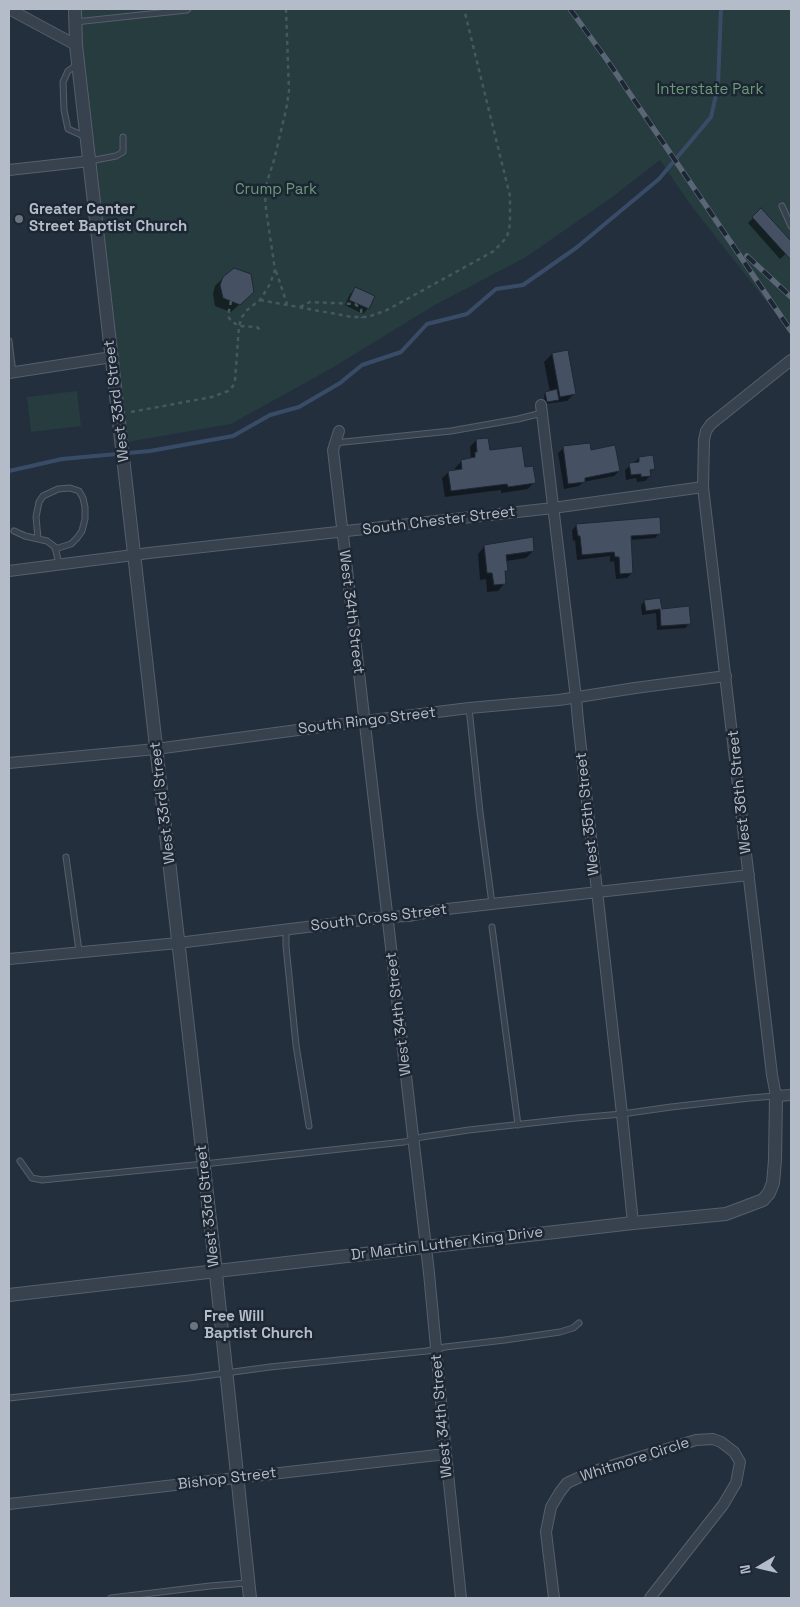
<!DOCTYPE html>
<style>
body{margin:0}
#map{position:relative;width:800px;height:1607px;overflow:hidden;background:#242f3e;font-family:"Space Grotesk",sans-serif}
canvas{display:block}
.frame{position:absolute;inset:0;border:10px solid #b4bcc9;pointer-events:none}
.north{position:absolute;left:735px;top:1542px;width:50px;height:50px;-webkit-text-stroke:4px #1d2633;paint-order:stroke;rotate:261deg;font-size:14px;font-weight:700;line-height:20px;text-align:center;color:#b4bcc9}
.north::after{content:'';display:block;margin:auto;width:18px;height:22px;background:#b4bcc9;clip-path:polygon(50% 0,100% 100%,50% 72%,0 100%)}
</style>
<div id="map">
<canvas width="800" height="1607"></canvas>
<div class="frame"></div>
<div class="north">N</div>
</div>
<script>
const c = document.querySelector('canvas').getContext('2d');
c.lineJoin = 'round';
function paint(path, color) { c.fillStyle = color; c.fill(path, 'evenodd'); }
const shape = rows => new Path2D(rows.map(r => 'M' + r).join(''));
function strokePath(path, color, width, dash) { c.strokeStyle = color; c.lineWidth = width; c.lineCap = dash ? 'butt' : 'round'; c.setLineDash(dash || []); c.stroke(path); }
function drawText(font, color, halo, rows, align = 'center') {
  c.font = font + ' "Space Grotesk",sans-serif'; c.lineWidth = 5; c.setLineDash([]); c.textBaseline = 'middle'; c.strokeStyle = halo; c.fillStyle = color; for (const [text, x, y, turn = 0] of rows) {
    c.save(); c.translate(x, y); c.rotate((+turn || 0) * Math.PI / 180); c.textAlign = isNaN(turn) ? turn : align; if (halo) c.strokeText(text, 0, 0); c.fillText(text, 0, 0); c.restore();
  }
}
paint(shape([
 [74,9,791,9,791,333,690,204,660,160,611,198,526,257,433,306,332,368,231,424,121,443],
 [77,391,81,426,31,432,27,397]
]), '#263c3f');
paint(shape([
 [761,210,791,242,791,249,780,259,748,223],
 [223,278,246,298,231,312,215,306,213,294,215,286],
 [355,289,368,308,363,314,345,305,350,294],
 [552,354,575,393,567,401,545,404,544,395,550,392,544,362],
 [476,440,489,452,524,469,534,482,528,489,501,493,501,490,445,497,442,478,449,472,455,471,455,468,461,462,469,460,471,458,470,447],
 [564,448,590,452,619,471,614,476,583,482,579,486,564,489,558,453],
 [639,458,653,469,649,473,650,476,645,481,637,482,636,478,626,480,625,470],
 [577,525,660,533,655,538,630,540,632,573,627,578,616,579,614,561,610,562,610,556,577,560,575,540,573,541,572,530],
 [485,546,533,551,526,558,506,561,507,570,504,573,505,583,498,591,487,592,486,579,480,580,478,554],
 [659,599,661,610,690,623,685,628,657,630,656,613,642,615,641,605,645,601]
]), '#0007');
strokePath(shape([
 [9,471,62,459,150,451,233,436,270,415,299,407,340,383,362,365,401,352,427,324,467,314,496,289,523,285,576,248,659,179,711,117,718,86,721,9]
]), '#394c67', 4);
const building = shape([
 [761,208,791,241,791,260,752,217,761,208],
 [234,268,251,274,254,292,240,305,223,298,220,285,223,277,234,268],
 [355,287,375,296,369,309,349,300,355,287],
 [568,350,576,394,560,397,552,353,568,350],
 [557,389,559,400,547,402,545,392,557,389],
 [488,438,490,450,522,446,525,467,533,466,536,483,508,487,507,484,451,491,448,471,462,469,461,460,475,457,475,452,477,452,476,439,488,438],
 [590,443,591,450,615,445,620,471,585,478,585,482,568,484,563,446,590,443],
 [653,455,655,469,650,470,651,476,641,477,641,474,631,475,629,463,639,462,639,457,653,455],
 [660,517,661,534,631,536,633,573,620,574,619,557,615,557,614,552,582,555,580,536,578,536,576,524,660,517],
 [533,537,534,551,506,555,508,571,505,571,506,584,494,585,492,573,487,573,484,545,533,537],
 [660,598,662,609,689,606,691,624,661,626,660,609,646,611,644,600,660,598]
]);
paint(building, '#455162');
strokePath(building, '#1f2835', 1);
const service = shape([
 [75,22,187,10,188,9],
 [78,64,68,71,63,82,64,110,68,129,86,137],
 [90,161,116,156,123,152,123,137],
 [782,206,791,226],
 [9,341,13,373],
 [334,443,451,431,518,419,542,413],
 [14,531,25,536,47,541,55,547,59,564],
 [38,538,36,517,39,502,43,496,58,489,70,488,79,491,83,498,85,507,85,519,82,531,77,538,71,544,55,549],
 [469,708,480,812,492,904],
 [66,857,79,951],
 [492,927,518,1125],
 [286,930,286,946,296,1045,309,1126],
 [20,1161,32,1178,42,1180,204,1164,404,1142,422,1137,469,1130,576,1118,622,1114,671,1107,750,1098,775,1096],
 [9,1398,189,1378,270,1367,427,1351,445,1347,505,1340,560,1332,573,1328,579,1323],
 [111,1598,210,1586,247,1583]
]);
const minor = shape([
 [9,9,76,45],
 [9,170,90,161],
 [791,360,711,424,706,431,704,440,703,487,772,1075,776,1096,791,1095],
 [9,373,112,357],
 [541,405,576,698,578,721,622,1114,633,1223],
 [339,431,333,450,429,1273,446,1454,461,1598],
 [9,571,149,553,553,508,703,487],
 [9,763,156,749,365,721,469,708,559,700,635,688,726,676],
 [9,959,178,943,387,917,408,916,447,909,749,875],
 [9,1504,446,1454],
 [554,1598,546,1532,551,1507,560,1492,567,1483,591,1472,696,1440,713,1439,721,1442,734,1452,740,1462,736,1483,723,1505,650,1598]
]);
const tertiary = shape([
 [75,9,76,45,214,1255,250,1598],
 [9,1295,633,1223,726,1214,763,1200,769,1193,773,1183,775,1160,776,1096]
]);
strokePath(service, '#565f6c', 7);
strokePath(minor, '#565f6c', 12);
strokePath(tertiary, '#565f6c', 14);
strokePath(shape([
 [276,271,287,304],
 [260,300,352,317,368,317,387,310,494,251,507,237,510,224,510,196,464,9],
 [231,301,228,316,231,321,239,326,257,327,260,330],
 [300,307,310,302,355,304,361,309,362,318],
 [131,412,212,397,228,391,233,386,235,380,239,326,242,317,247,310,260,300,270,284,275,270,266,209,265,193,267,182,274,160,286,110,289,91,286,9]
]), '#44595c', 2.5, [4, 4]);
strokePath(service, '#38414e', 5);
strokePath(minor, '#38414e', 10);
strokePath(tertiary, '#38414e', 12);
const rail = shape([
 [570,9,607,60,791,331],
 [747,256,791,297]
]);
strokePath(rail, '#5a6575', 5.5);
strokePath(rail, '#1d2633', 4, [11]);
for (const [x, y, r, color] of [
 [19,219,5,"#6b7280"],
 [194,1326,5,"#6b7280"]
]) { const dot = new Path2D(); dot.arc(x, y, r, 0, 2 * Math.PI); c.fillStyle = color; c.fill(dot); strokePath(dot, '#1d2633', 2); }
drawText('15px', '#6b9a76', '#1d2633', [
 ["Interstate Park",710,90],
 ["Crump Park",276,190]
]);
drawText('bold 15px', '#b4bcc9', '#1d2633', [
 ["Greater Center",29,210],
 ["Street Baptist Church",29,227],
 ["Free Will",204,1317],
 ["Baptist Church",204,1334]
], 'left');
drawText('15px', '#b4bcc9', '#1d2633', [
 ["West 33rd Street",117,401,-97],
 ["South Chester Street",439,521,-7],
 ["West 34th Street",351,612,83],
 ["South Ringo Street",367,721,-7],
 ["West 36th Street",740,792,-96],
 ["West 33rd Street",163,803,-97],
 ["West 35th Street",588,814,-96],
 ["South Cross Street",379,918,-7],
 ["West 34th Street",399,1014,-97],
 ["West 33rd Street",208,1206,-96],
 ["Dr Martin Luther King Drive",447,1244,-7],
 ["West 34th Street",442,1416,-95],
 ["Whitmore Circle",635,1460,-18],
 ["Bishop Street",227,1479,-7]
]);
</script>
